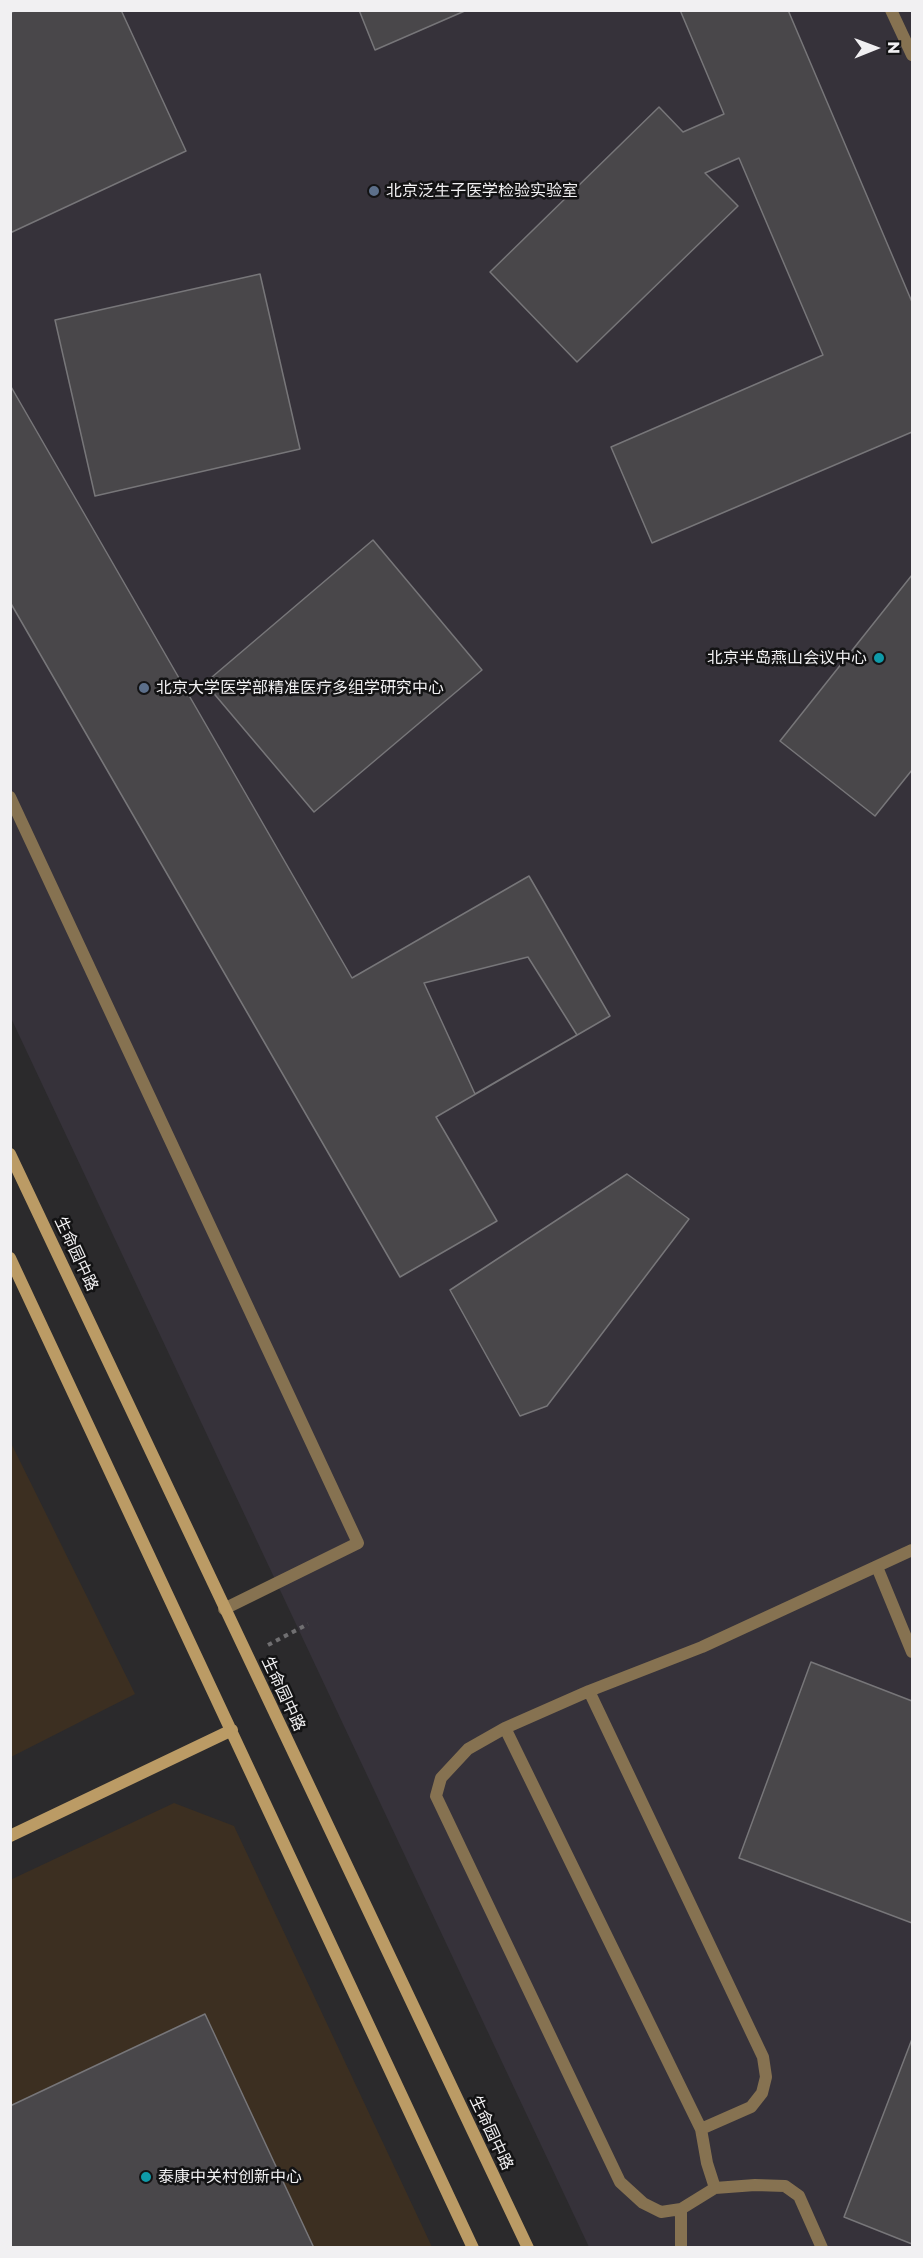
<!DOCTYPE html>
<meta charset="utf-8">
<style>
body{margin:0}
#map{position:relative;width:923px;height:2258px;overflow:hidden;background:#2b2a2c;font-family:Montserrat,sans-serif}
canvas{display:block}
.frame{position:absolute;inset:0;border:12px solid #f1f0f2;pointer-events:none}
.north{position:absolute;left:845px;top:18px;width:60px;height:60px;-webkit-text-stroke:4px #131314;paint-order:stroke;rotate:89deg;font-size:16px;font-weight:700;line-height:24px;text-align:center;color:#f1f0f2}
.north::after{content:'';display:block;margin:auto;width:21px;height:27px;background:#f1f0f2;clip-path:polygon(50% 0,100% 100%,50% 72%,0 100%)}
</style>
<div id="map">
<canvas width="923" height="2258"></canvas>
<div class="frame"></div>
<div class="north">N</div>
</div>
<script>
const c = document.querySelector('canvas').getContext('2d');
c.lineJoin = 'round';
function paint(path, color) { c.fillStyle = color; c.fill(path, 'evenodd'); }
const shape = rows => new Path2D(rows.map(r => 'M' + r).join(''));
function strokePath(path, color, width, dash) { c.strokeStyle = color; c.lineWidth = width; c.lineCap = dash ? 'butt' : 'round'; c.setLineDash(dash || []); c.stroke(path); }
function drawText(font, color, halo, rows, align = 'center') {
  c.font = font + ' Montserrat,"Noto Sans SC",sans-serif'; c.lineWidth = 5; c.setLineDash([]); c.textBaseline = 'middle'; c.strokeStyle = halo; c.fillStyle = color; for (const [text, x, y, turn = 0] of rows) {
    c.save(); c.translate(x, y); c.rotate((+turn || 0) * Math.PI / 180); c.textAlign = isNaN(turn) ? turn : align; if (halo) c.strokeText(text, 0, 0); c.fillText(text, 0, 0); c.restore();
  }
}
paint(shape([
 [10,1441,135,1694,11,1757,10,1757],
 [174,1803,234,1826,432,2247,11,2247,10,1880]
]), '#3c2f21');
paint(shape([
 [10,11,912,11,912,2247,589,2247,11,1018]
]), '#36323a');
const building = shape([
 [16,10,121,10,186,151,10,233,10,13,16,10],
 [359,10,467,10,375,50,359,10],
 [680,10,788,10,912,302,912,432,652,543,611,447,823,355,739,158,705,173,738,206,577,362,490,272,659,107,683,132,724,114,680,10],
 [260,274,300,449,95,496,55,320,260,274],
 [10,385,352,978,529,876,610,1016,436,1117,497,1221,400,1277,10,602,10,385],
 [373,540,482,670,314,812,205,683,373,540],
 [912,575,912,770,875,816,780,741,912,575],
 [528,957,577,1035,475,1094,424,983,528,957],
 [627,1174,689,1219,547,1406,520,1416,450,1290,627,1174],
 [811,1662,912,1701,912,1923,739,1858,811,1662],
 [205,2014,314,2248,10,2248,10,2106,205,2014],
 [912,2039,912,2244,844,2217,912,2039]
]);
paint(building, '#49474a');
strokePath(building, '#777679', 1.5);
strokePath(shape([
 [268,1645,308,1624]
]), '#706f71', 4, [4.5, 4.5]);
strokePath(shape([
 [891,10,912,55],
 [10,797,358,1543,224,1609],
 [877,1567,912,1652],
 [589,1691,763,2057,766,2077,762,2093,751,2107,701,2129,707,2163,715,2188,681,2209,661,2212,643,2203,620,2182,436,1796,441,1778,468,1749,505,1728,589,1691,702,1647,912,1550],
 [505,1728,701,2129],
 [715,2188,755,2185,785,2186,799,2196,822,2248],
 [681,2248,681,2209]
]), '#867251', 12);
strokePath(shape([
 [10,1154,528,2248],
 [10,1258,473,2248],
 [10,1836,232,1730]
]), '#bb9b65', 12);
for (const [x, y, r, color] of [
 [374,191,6,"#5c6f8a"],
 [879,658,6,"#0f9aa8"],
 [144,688,6,"#5c6f8a"],
 [146,2177,6,"#0f9aa8"]
]) { const dot = new Path2D(); dot.arc(x, y, r, 0, 2 * Math.PI); c.fillStyle = color; c.fill(dot); strokePath(dot, '#131314', 2); }
drawText('16px', '#f1f0f2', '#131314', [
 ["北京泛生子医学检验实验室",386,191],
 ["北京半岛燕山会议中心",867,658,"right"],
 ["北京大学医学部精准医疗多组学研究中心",156,688],
 ["泰康中关村创新中心",158,2177]
], 'left');
drawText('16px', '#f1f0f2', '#131314', [
 ["生命园中路",76,1254,65],
 ["生命园中路",283,1694,65],
 ["生命园中路",491,2133,65]
]);
</script>
